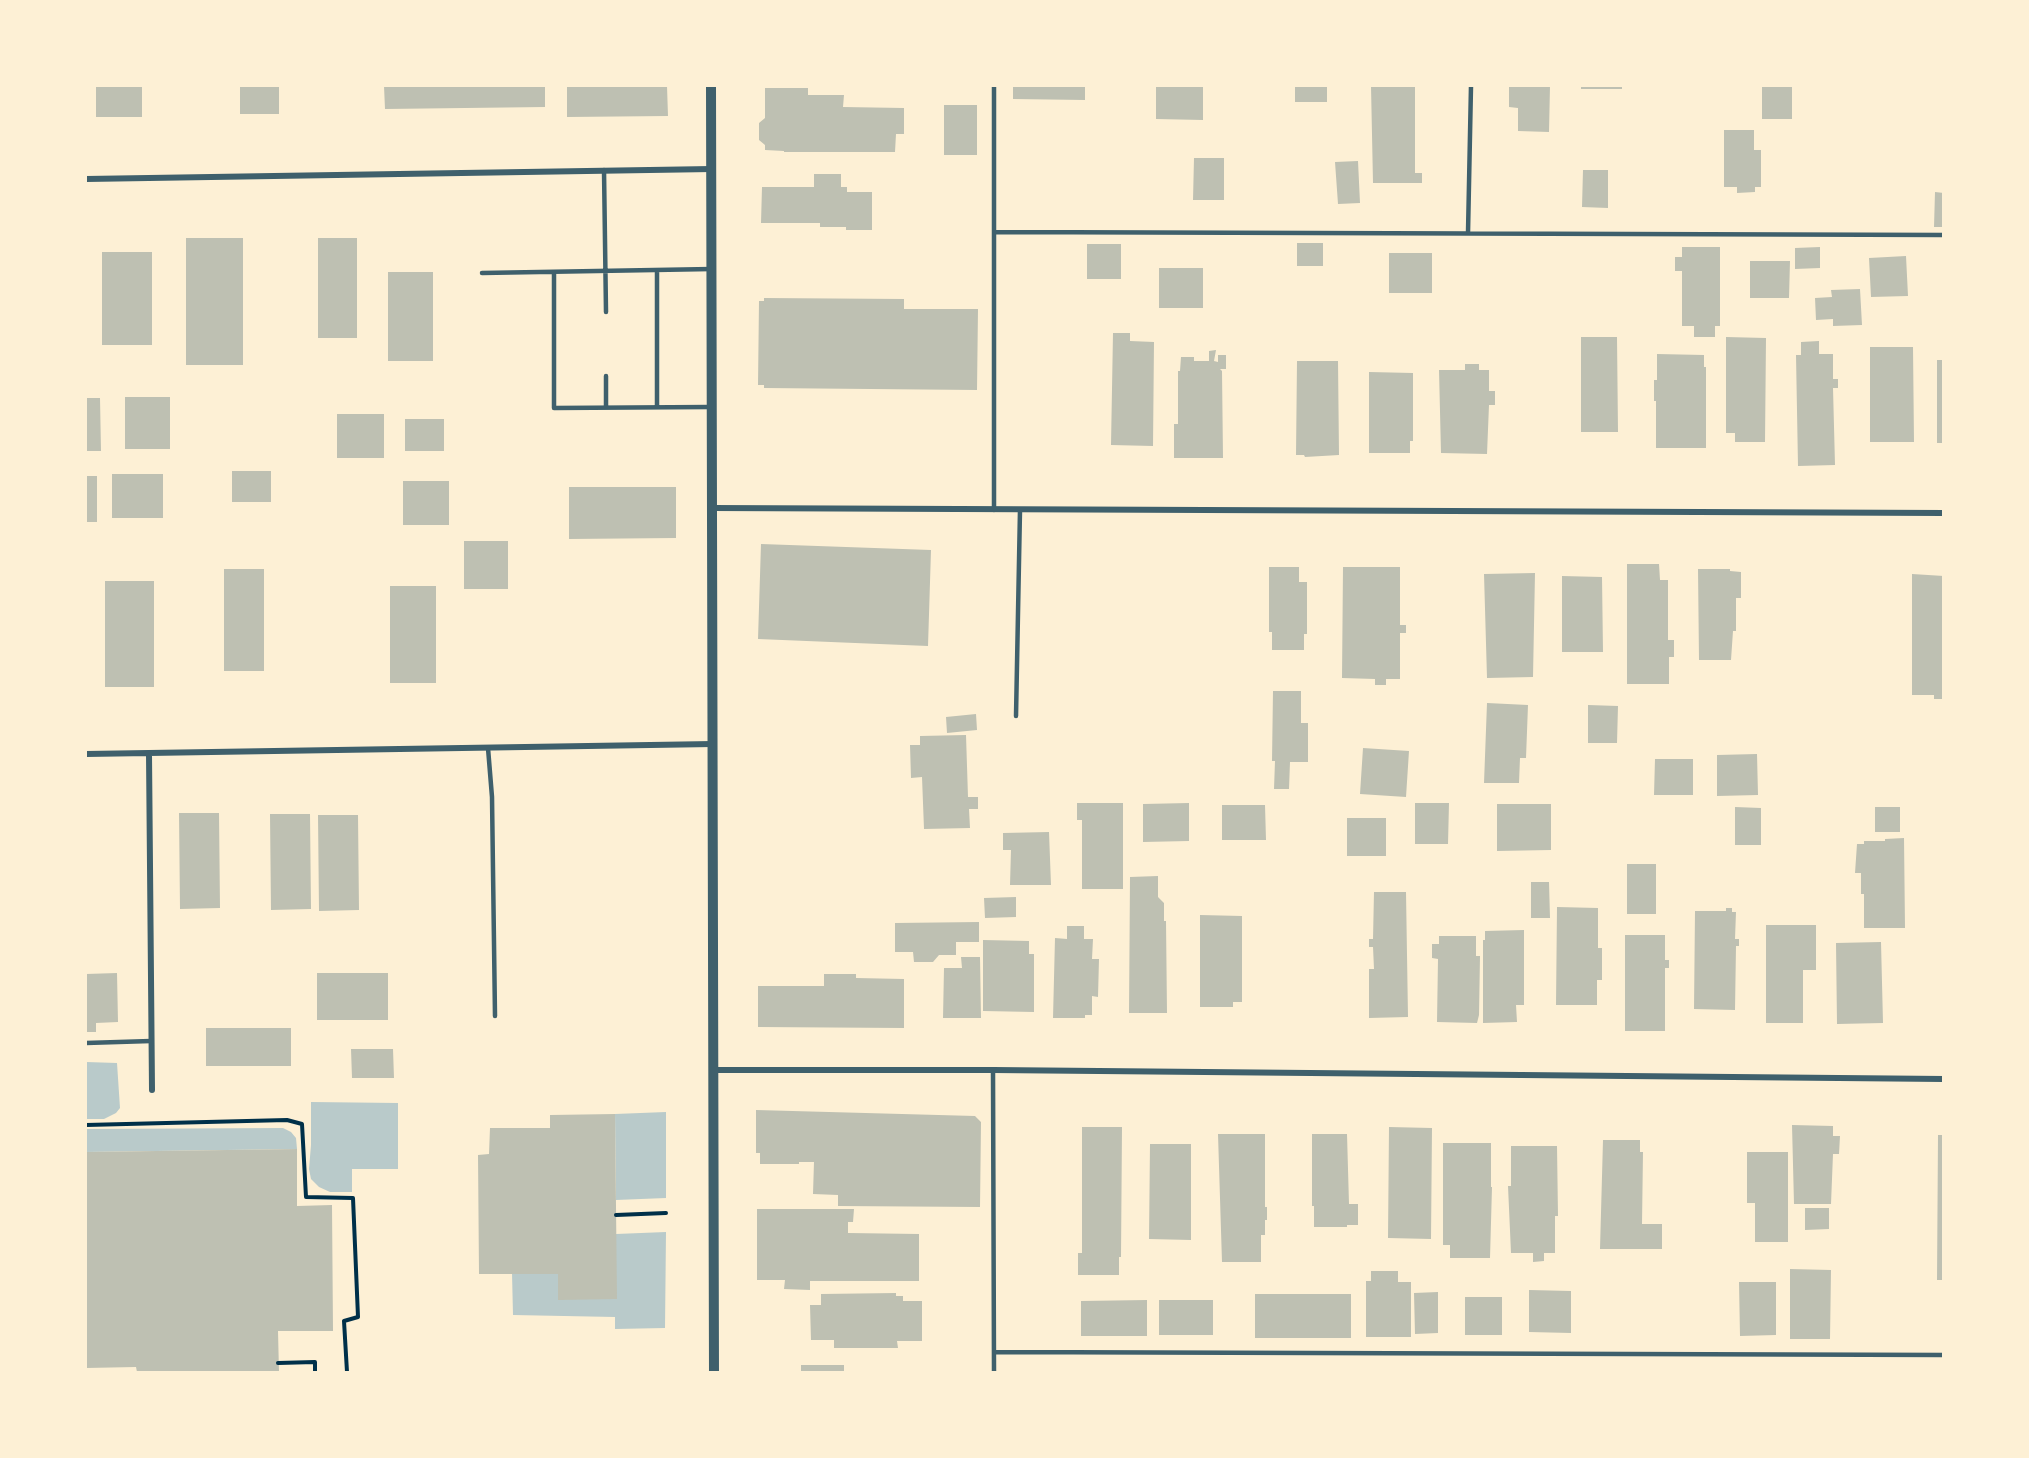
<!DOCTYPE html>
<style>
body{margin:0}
#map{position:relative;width:2029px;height:1458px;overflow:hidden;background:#fdf0d5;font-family:"Open Sans",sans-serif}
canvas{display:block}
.frame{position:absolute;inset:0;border:87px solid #fdf0d5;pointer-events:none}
</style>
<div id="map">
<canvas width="2029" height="1458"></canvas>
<div class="frame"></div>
</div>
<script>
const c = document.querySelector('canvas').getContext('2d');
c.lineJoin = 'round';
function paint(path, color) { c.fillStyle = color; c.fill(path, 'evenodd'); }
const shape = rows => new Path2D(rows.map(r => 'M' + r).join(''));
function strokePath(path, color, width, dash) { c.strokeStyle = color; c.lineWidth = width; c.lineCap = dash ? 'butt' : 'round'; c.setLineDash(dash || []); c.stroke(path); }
paint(shape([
 [86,1062,117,1063,120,1108,116,1113,104,1119,86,1119],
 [311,1102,398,1103,398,1169,352,1169,352,1192,330,1192,319,1187,311,1179,309,1169,311,1145],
 [666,1112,666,1198,616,1200,615,1114],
 [283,1128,291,1132,296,1138,297,1149,86,1152,86,1129],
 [666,1232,665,1328,615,1329,615,1317,513,1315,512,1273,616,1234]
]), '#b9caca');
paint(shape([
 [96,86,142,86,142,117,96,117],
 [240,86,279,86,279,114,240,114],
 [384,86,545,86,545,107,385,109],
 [567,86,667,86,668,116,567,117],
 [1013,86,1085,86,1085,100,1013,99],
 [1156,86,1203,86,1203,120,1156,119],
 [1295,86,1327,86,1327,102,1295,102],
 [1371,86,1415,86,1415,173,1422,173,1422,183,1373,183],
 [1509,86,1550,86,1549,132,1518,131,1518,108,1509,107],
 [1581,86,1622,86,1622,89,1581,89],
 [1762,86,1792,86,1792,119,1762,119],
 [765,88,808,88,808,95,844,95,843,107,904,108,904,134,896,134,895,152,784,152,784,151,765,150,765,145,759,140,759,123,765,118],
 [944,105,977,105,977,155,944,155],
 [1724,130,1754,130,1754,150,1761,150,1761,187,1755,187,1755,192,1737,193,1737,187,1724,187],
 [1194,158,1224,158,1224,200,1193,200],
 [1358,161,1360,203,1338,204,1335,162],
 [1583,170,1608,170,1608,208,1582,207],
 [814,174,841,174,841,187,847,187,847,192,872,192,872,230,846,230,846,227,820,227,820,223,761,223,762,187,814,187],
 [1935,192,1944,193,1944,227,1934,227],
 [186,238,243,238,243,365,186,365],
 [318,238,357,238,357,338,318,338],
 [1297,243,1323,243,1323,266,1297,266],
 [1087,244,1121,244,1121,279,1087,279],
 [1682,247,1720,247,1720,326,1715,326,1715,337,1694,337,1694,326,1682,326,1682,271,1675,271,1675,257,1682,257],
 [1820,247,1820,268,1795,269,1795,248],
 [102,252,152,252,152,345,102,345],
 [1389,253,1432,253,1432,293,1389,293],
 [1906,256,1908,296,1871,297,1869,258],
 [1750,261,1790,261,1789,298,1750,298],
 [1159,268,1203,268,1203,308,1159,308],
 [388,272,433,272,433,361,388,361],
 [1860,289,1862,325,1833,326,1833,319,1816,320,1815,298,1832,297,1831,290],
 [764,298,904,299,904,309,978,309,977,390,764,388,764,385,758,385,759,301,764,301],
 [1113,333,1130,333,1130,341,1154,342,1153,446,1111,445],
 [1581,337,1617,337,1618,432,1581,432],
 [1726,337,1766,338,1765,442,1735,442,1735,433,1726,433],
 [1819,341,1819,354,1833,354,1833,379,1838,379,1838,388,1833,388,1835,465,1798,466,1796,355,1801,355,1801,342],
 [1870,347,1913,347,1914,442,1870,442],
 [1216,350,1214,361,1218,362,1218,355,1226,355,1226,369,1220,369,1222,371,1223,458,1174,458,1174,424,1178,424,1178,371,1180,371,1181,357,1194,357,1194,361,1209,361,1209,351],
 [1657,354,1704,355,1704,367,1706,367,1706,448,1656,448,1656,401,1654,401,1654,380,1657,380],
 [1937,360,1944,360,1944,443,1937,443],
 [1297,361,1338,361,1339,455,1305,457,1304,455,1296,455],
 [1465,364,1479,364,1479,370,1489,370,1489,391,1495,391,1495,405,1489,405,1487,454,1441,453,1439,370,1465,370],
 [1369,372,1413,373,1413,441,1410,441,1410,453,1369,453],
 [125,397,170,397,170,449,125,449],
 [86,398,100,398,101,451,86,451],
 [337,414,384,414,384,458,337,458],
 [405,419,444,419,444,451,405,451],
 [232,471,271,471,271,502,232,502],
 [112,474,163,474,163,518,112,518],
 [86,476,97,476,97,522,86,522],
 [403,481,449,481,449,525,403,525],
 [569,487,676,487,676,538,569,539],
 [464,541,508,541,508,589,464,589],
 [761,544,931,550,928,646,758,639],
 [1627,564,1659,564,1660,580,1668,580,1668,640,1674,640,1674,657,1669,657,1669,684,1627,684],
 [1269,567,1299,567,1299,582,1307,582,1307,634,1304,634,1304,650,1272,650,1272,632,1269,632],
 [1343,567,1400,567,1400,625,1406,625,1406,633,1400,633,1400,679,1386,679,1386,685,1375,685,1375,679,1342,678],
 [224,569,264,569,264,671,224,671],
 [1698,569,1730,569,1730,571,1741,572,1741,598,1736,598,1736,631,1733,631,1731,660,1699,660],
 [1535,573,1533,677,1487,678,1484,574],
 [1912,574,1944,576,1944,699,1934,699,1934,695,1912,695],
 [1562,576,1602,577,1603,652,1562,652],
 [105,581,154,581,154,687,105,687],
 [390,586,436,586,436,683,390,683],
 [1273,691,1301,691,1301,723,1308,723,1308,762,1290,762,1289,789,1274,789,1275,761,1272,761],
 [1487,703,1528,705,1526,758,1520,758,1519,783,1484,783],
 [1588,705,1618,706,1617,743,1588,743],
 [976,714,977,730,947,733,946,717],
 [966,735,968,797,978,797,978,809,969,809,970,828,924,829,922,777,911,778,910,745,920,745,920,736],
 [1363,748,1409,751,1406,797,1360,794],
 [1757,754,1758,795,1717,796,1717,755],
 [1655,759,1693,759,1693,795,1654,795],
 [1077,803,1123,803,1123,889,1082,889,1082,820,1077,820],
 [1189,803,1189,841,1143,842,1143,804],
 [1415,803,1449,803,1448,844,1415,844],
 [1497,804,1551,804,1551,850,1497,851],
 [1222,805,1265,805,1266,840,1222,840],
 [1735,807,1761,808,1761,845,1735,845],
 [1875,807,1900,807,1900,832,1875,832],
 [179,813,219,813,220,908,180,909],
 [270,814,310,814,311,909,271,910],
 [318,815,358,815,359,910,319,911],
 [1347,818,1386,818,1386,856,1347,856],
 [1049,832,1051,885,1010,885,1011,850,1003,850,1003,833],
 [1904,838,1905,928,1864,928,1864,894,1861,894,1861,873,1855,873,1857,844,1864,844,1864,841,1885,841,1885,839],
 [1627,864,1656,864,1656,914,1627,914],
 [1158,876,1158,897,1164,903,1164,921,1166,921,1167,1013,1129,1013,1130,877],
 [1531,882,1549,882,1550,918,1531,918],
 [1374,892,1406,892,1408,1017,1369,1018,1369,969,1374,969,1373,947,1369,947,1369,939,1373,939],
 [1016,897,1016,917,985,918,984,898],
 [1557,907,1598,908,1598,948,1602,948,1602,980,1597,980,1597,1005,1556,1005],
 [1726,908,1732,908,1732,912,1736,912,1735,939,1739,939,1739,946,1736,946,1735,1010,1694,1009,1695,911,1726,911],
 [1200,915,1242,916,1242,1002,1233,1002,1233,1007,1200,1007],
 [979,922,979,942,956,942,956,955,939,955,933,962,914,962,913,952,895,952,895,923],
 [1766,925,1816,925,1816,970,1803,970,1803,1023,1766,1023],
 [1067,926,1084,926,1084,939,1093,939,1092,959,1099,959,1098,997,1092,996,1092,1015,1085,1015,1085,1018,1053,1018,1055,938,1067,939],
 [1524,930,1524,1005,1516,1005,1517,1022,1483,1023,1483,940,1485,940,1485,931],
 [1625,935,1665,935,1665,960,1669,960,1669,968,1665,968,1665,1031,1625,1031],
 [1439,936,1476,936,1476,956,1480,956,1479,1015,1477,1023,1437,1022,1438,959,1432,958,1432,944,1439,944],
 [983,940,1029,941,1029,954,1034,954,1034,1012,983,1011],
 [1881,942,1883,1023,1837,1024,1836,943],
 [961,957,980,957,981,1018,943,1018,944,968,962,968],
 [117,973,118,1022,96,1023,96,1032,86,1032,86,974],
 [317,973,388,973,388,1020,317,1020],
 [824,974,856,974,856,978,904,979,904,1028,758,1027,758,986,824,986],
 [206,1028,291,1028,291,1066,206,1066],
 [351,1049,393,1049,394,1078,352,1078],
 [756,1110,975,1116,981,1122,980,1207,838,1206,838,1195,813,1194,814,1162,799,1162,799,1164,760,1164,760,1153,756,1153],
 [615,1114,617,1299,558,1300,558,1274,479,1274,478,1155,489,1154,490,1128,550,1128,550,1115],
 [1792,1125,1833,1126,1833,1136,1840,1136,1839,1154,1833,1154,1831,1204,1794,1204],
 [1082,1127,1122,1127,1121,1257,1119,1257,1119,1275,1078,1275,1078,1253,1082,1253],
 [1389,1127,1432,1128,1431,1239,1388,1238],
 [1218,1134,1265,1134,1265,1207,1267,1207,1267,1220,1265,1220,1265,1235,1261,1235,1261,1262,1222,1262],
 [1312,1134,1347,1134,1349,1204,1358,1204,1358,1225,1347,1225,1347,1227,1314,1227,1314,1206,1312,1206],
 [1938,1135,1944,1135,1944,1280,1937,1280],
 [1603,1140,1640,1140,1640,1152,1643,1152,1642,1224,1662,1224,1662,1249,1600,1249],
 [1443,1143,1491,1143,1491,1187,1492,1187,1490,1258,1450,1258,1450,1245,1443,1245],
 [1150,1144,1191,1144,1191,1240,1149,1239],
 [1511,1146,1557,1146,1558,1216,1555,1216,1555,1253,1544,1253,1544,1261,1533,1262,1533,1253,1511,1253,1508,1186,1511,1186],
 [297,1149,297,1206,332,1205,333,1331,278,1331,279,1372,137,1372,136,1367,86,1368,86,1152],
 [1747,1152,1788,1152,1788,1242,1755,1242,1755,1203,1747,1203],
 [1805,1208,1829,1208,1829,1229,1805,1230],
 [757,1209,854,1209,853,1222,848,1222,848,1233,919,1234,919,1281,810,1281,810,1290,784,1289,785,1280,757,1280],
 [1790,1269,1831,1270,1830,1339,1790,1339],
 [1371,1271,1398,1271,1398,1282,1411,1282,1411,1337,1366,1337,1366,1281,1371,1281],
 [1739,1282,1776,1282,1776,1335,1740,1336],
 [1529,1290,1571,1291,1571,1333,1529,1332],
 [1438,1292,1438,1333,1415,1334,1414,1293],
 [896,1293,896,1296,903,1296,903,1301,922,1301,922,1341,897,1341,898,1348,834,1348,834,1340,811,1340,810,1305,821,1305,821,1294],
 [1255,1294,1351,1294,1351,1338,1255,1338],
 [1465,1297,1502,1297,1502,1335,1465,1335],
 [1147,1300,1147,1336,1081,1336,1081,1301],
 [1159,1300,1213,1300,1213,1335,1159,1335],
 [801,1365,844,1365,844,1372,801,1372]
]), '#bec0b2');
strokePath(shape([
 [86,1125,287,1120,302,1124,306,1197,353,1198,358,1317,344,1321,347,1372],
 [616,1215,666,1213],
 [278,1363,315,1362,315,1372]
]), '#003049', 4);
strokePath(shape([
 [994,86,994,510],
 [604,170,606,312],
 [994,232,1944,235],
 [1468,233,1471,86],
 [657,271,657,407],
 [482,273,712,269],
 [554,273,554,408,710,407],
 [606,376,606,407],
 [1016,716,1020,510],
 [488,748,492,797,495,1016],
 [86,1043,151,1041],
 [993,1070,994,1372],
 [994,1352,1944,1355]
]), '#3f606c', 4.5);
strokePath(shape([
 [86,179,712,169],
 [712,508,1944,513],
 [86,754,713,744],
 [149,754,152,1090],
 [713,1070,993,1070,1944,1079]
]), '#3f606c', 6);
strokePath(shape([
 [711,86,714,1372]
]), '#3f606c', 10);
</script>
